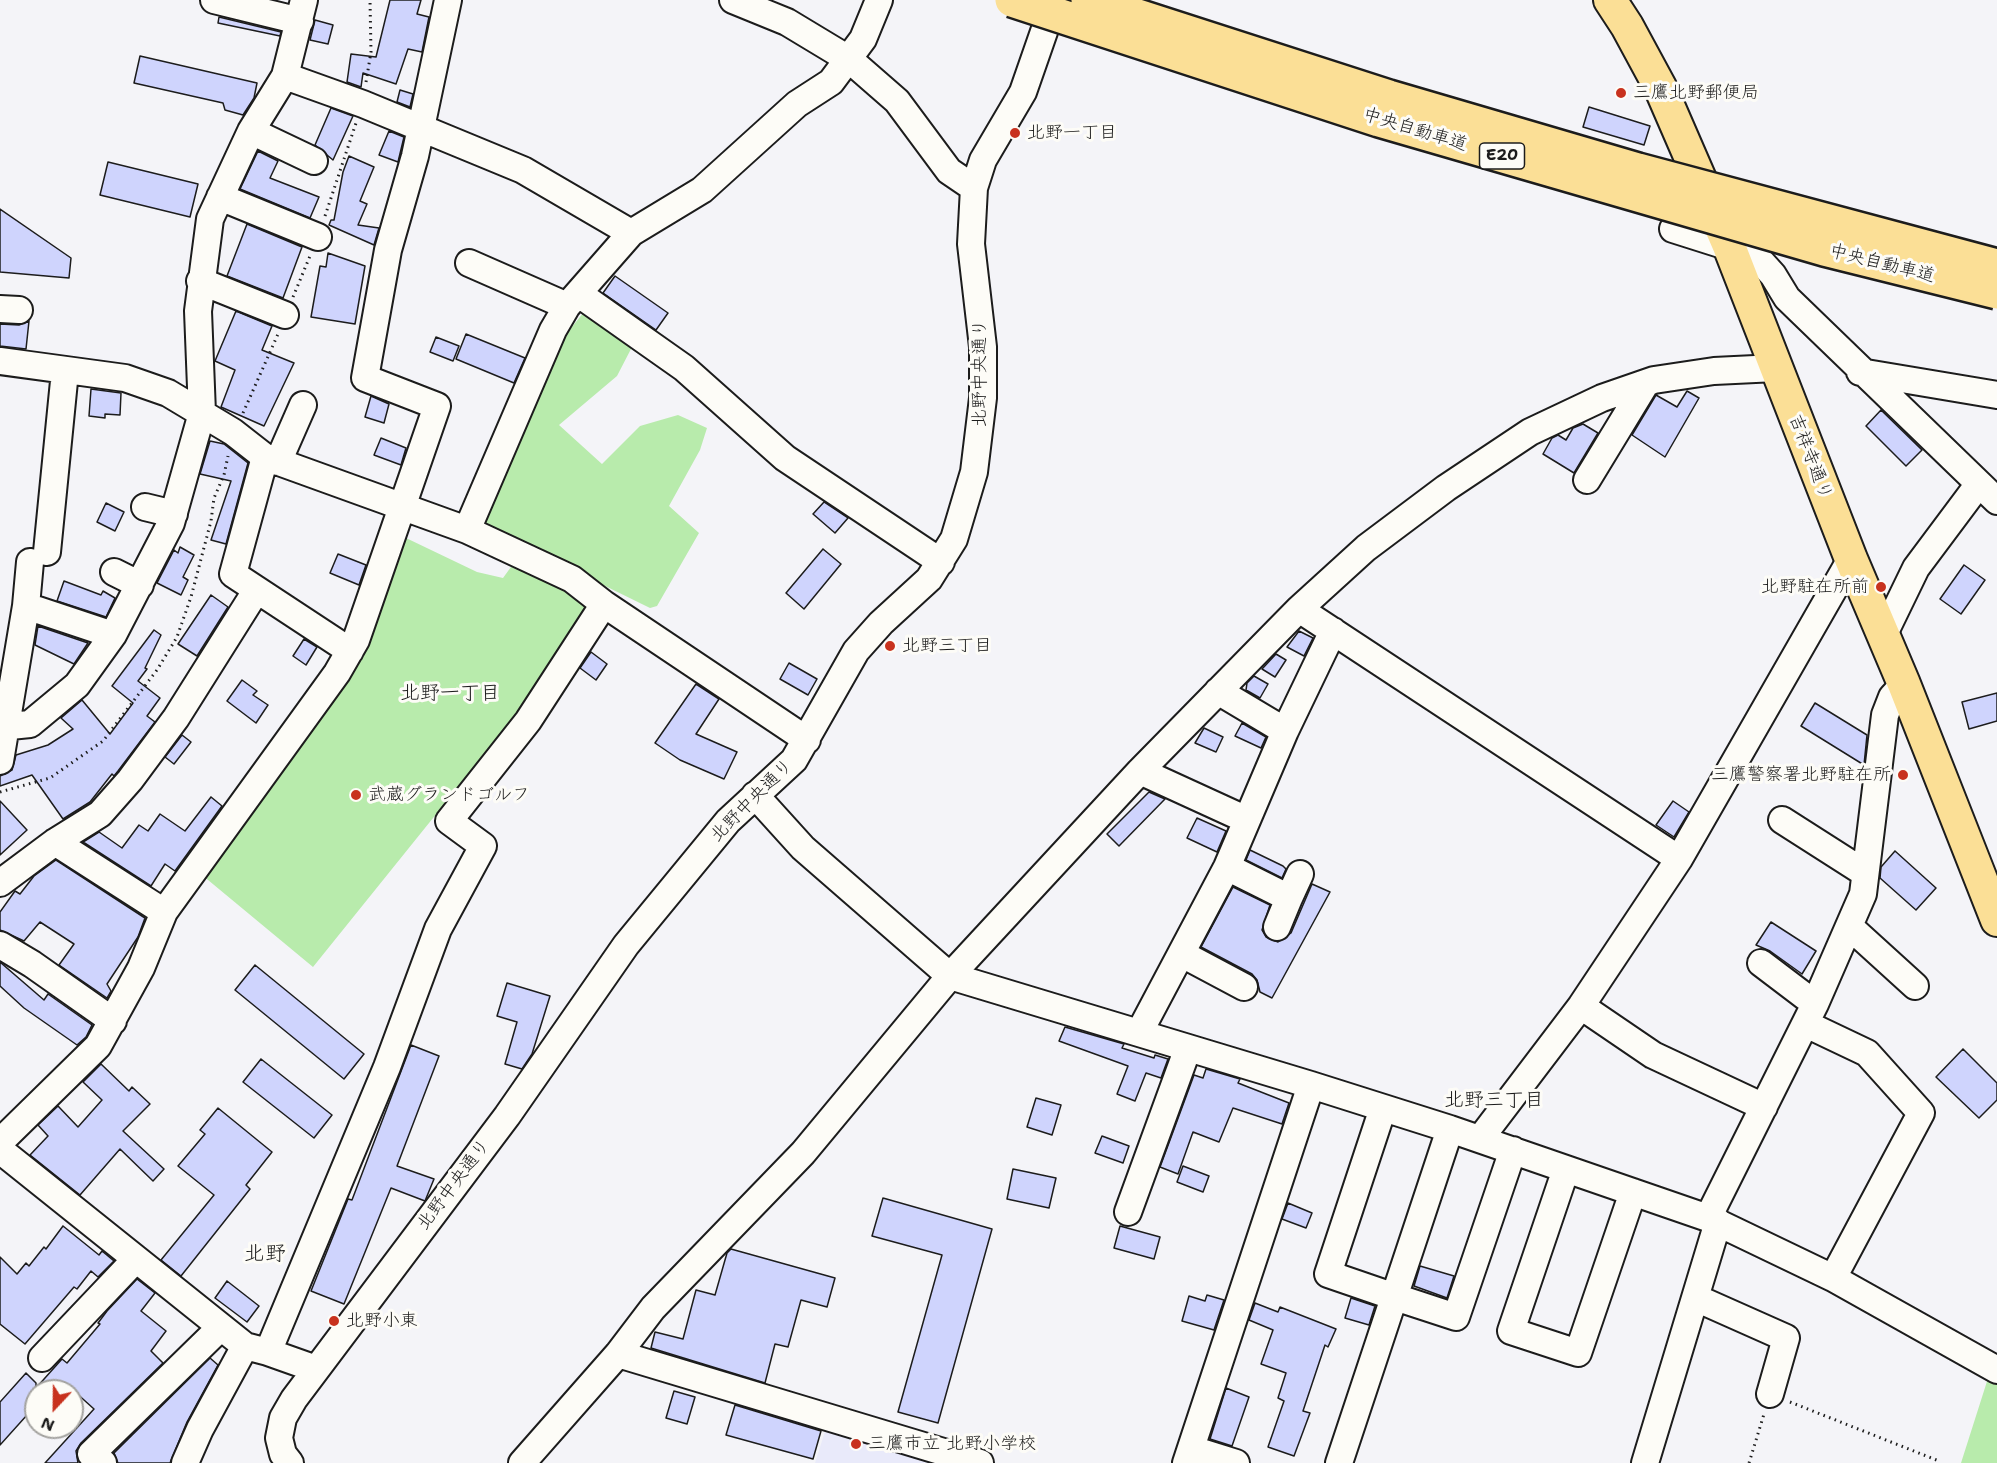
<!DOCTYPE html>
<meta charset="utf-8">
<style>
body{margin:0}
#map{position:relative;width:1997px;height:1463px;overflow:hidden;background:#f4f4f8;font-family:"Shantell Sans",sans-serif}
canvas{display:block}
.north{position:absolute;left:24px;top:1379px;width:60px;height:60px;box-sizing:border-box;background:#fdfcf7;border:2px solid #a3a29f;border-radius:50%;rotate:202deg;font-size:16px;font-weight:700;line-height:24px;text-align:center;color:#1c1c1c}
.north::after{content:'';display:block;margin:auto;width:21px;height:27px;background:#c8321e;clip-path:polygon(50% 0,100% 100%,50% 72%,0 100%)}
</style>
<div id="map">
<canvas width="1997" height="1463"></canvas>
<div class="north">N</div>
</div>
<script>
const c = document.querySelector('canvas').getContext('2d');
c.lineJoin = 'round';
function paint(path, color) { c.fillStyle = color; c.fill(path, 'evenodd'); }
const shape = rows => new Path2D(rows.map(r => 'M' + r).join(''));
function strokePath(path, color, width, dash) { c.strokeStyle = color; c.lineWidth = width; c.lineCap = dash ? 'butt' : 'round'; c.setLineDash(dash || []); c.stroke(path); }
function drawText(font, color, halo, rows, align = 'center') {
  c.font = font + ' "Shantell Sans","Klee One",sans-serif'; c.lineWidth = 6; c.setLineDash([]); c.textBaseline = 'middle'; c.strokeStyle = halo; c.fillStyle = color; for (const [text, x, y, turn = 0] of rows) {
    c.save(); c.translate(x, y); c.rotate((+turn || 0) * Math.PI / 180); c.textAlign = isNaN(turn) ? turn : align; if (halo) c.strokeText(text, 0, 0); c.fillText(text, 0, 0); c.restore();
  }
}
paint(shape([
 [827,1425,953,1463,815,1463]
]), '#e9eafa');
paint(shape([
 [584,312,632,347,617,376,559,425,602,464,640,426,678,415,707,428,700,450,669,506,699,533,657,606,650,608,477,523,542,364],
 [406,538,477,572,503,578,516,560,593,608,516,715,313,967,202,875],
 [1990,1372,1997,1376,1997,1463,1961,1463]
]), '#b8ebac');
const building = shape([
 [390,0,421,0,417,14,429,17,422,52,408,49,396,84,363,73,361,87,347,82,351,54,376,57,390,0],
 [219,17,281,32,280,36,218,23,219,17],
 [315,20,333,25,328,44,310,40,315,20],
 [140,56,257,83,254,98,243,115,225,110,223,103,134,83,140,56],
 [400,90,413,94,410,107,397,102,400,90],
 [1589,107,1650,126,1644,145,1583,127,1589,107],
 [331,108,353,116,333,160,315,145,331,108],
 [389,131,404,137,398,162,379,155,389,131],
 [258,151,278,161,270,178,319,197,310,218,240,189,258,151],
 [349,156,374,167,360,201,367,204,358,225,379,228,374,245,329,225,331,220,334,220,343,172,349,156],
 [108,162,198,184,190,217,100,195,108,162],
 [0,209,71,258,69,278,0,272,0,209],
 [247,224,302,247,283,298,227,276,247,224],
 [328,253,365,266,355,324,311,317,320,266,326,267,328,253],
 [615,276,668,313,656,330,603,293,615,276],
 [236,311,272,326,262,350,294,363,264,426,221,407,235,370,215,361,236,311],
 [29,321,26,349,0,346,0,324,19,325,29,321],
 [466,334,525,358,514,383,456,359,466,334],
 [436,337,459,346,453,361,430,352,436,337],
 [91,389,121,393,120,415,105,414,105,418,89,416,91,389],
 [1687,391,1699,398,1665,457,1632,435,1656,395,1677,407,1687,391],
 [371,396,389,404,384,423,365,417,371,396],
 [1881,410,1922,450,1906,466,1866,426,1881,410],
 [1583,424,1598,433,1574,473,1543,454,1552,438,1558,435,1566,440,1573,428,1583,424],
 [381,438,406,448,401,465,374,455,381,438],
 [210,441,224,444,248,463,226,544,211,540,231,481,200,474,210,441],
 [824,502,848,518,835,533,813,514,824,502],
 [106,503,124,512,115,531,97,522,106,503],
 [180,547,194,555,183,577,188,580,181,595,157,583,174,550,178,553,180,547],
 [823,549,841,564,804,609,786,593,823,549],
 [338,554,366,565,359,585,330,573,338,554],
 [1964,565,1985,580,1961,614,1940,599,1964,565],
 [64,581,101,595,103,591,115,598,106,617,57,601,64,581],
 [211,595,228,607,197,656,178,644,211,595],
 [38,626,88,643,74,664,35,645,38,626],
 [154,630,161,635,145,668,147,669,138,681,160,698,147,716,155,722,118,771,114,776,112,774,90,802,63,819,32,775,0,786,0,776,12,770,16,755,48,745,73,729,61,718,82,700,110,734,133,703,112,686,154,630],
 [1299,631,1313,638,1304,656,1287,647,1299,631],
 [304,639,317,647,306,665,293,656,304,639],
 [591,652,607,664,596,680,580,668,591,652],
 [1276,654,1286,660,1275,677,1262,669,1276,654],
 [789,663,817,679,808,695,780,679,789,663],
 [1254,676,1268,684,1260,698,1246,690,1247,683,1254,676],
 [242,680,257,691,253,695,268,705,256,723,227,701,242,680],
 [696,684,719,699,696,734,737,752,724,779,680,760,655,743,696,684],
 [1997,693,1997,721,1969,729,1962,702,1997,693],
 [1815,703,1867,735,1864,765,1801,726,1815,703],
 [1242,723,1266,737,1261,748,1235,736,1242,723],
 [1204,728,1223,737,1216,752,1195,743,1204,728],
 [182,735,191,742,174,764,165,757,182,735],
 [1149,792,1165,799,1119,846,1107,834,1149,792],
 [211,797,222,806,175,871,165,864,151,886,83,842,99,832,122,848,139,825,148,831,160,814,185,831,211,797],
 [0,801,27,830,0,855,0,801],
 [1673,801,1689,812,1674,837,1656,825,1673,801],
 [1197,818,1226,831,1217,852,1187,838,1197,818],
 [1250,850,1283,866,1286,869,1282,878,1246,860,1250,850],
 [1895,851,1936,888,1916,910,1880,878,1881,867,1895,851],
 [56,860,145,918,138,937,107,984,111,991,107,998,59,965,74,944,40,922,24,941,0,930,0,912,15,891,20,894,34,876,56,860],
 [1312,884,1330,892,1272,998,1260,992,1257,980,1252,974,1201,947,1233,887,1270,905,1262,930,1266,937,1278,942,1291,933,1312,884],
 [1771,922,1816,951,1802,974,1770,951,1756,945,1771,922],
 [0,962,44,1000,48,994,92,1025,86,1037,77,1045,24,1008,0,986,0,962],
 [255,965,364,1054,344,1079,235,990,255,965],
 [507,983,550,996,532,1054,522,1069,505,1064,517,1022,497,1016,507,983],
 [1065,1027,1124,1044,1122,1048,1154,1058,1155,1055,1168,1059,1161,1078,1146,1073,1135,1101,1117,1094,1128,1066,1059,1041,1065,1027],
 [411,1045,439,1056,397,1166,434,1179,425,1201,391,1188,344,1304,311,1291,348,1199,352,1200,411,1045],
 [1963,1049,1997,1083,1997,1100,1979,1118,1936,1077,1963,1049],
 [261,1059,332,1115,314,1138,243,1082,261,1059],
 [101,1064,129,1091,132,1087,150,1104,123,1131,164,1169,153,1181,120,1149,80,1195,30,1155,48,1136,38,1125,58,1106,78,1127,102,1100,83,1082,101,1064],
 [1206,1069,1240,1079,1238,1083,1289,1103,1282,1124,1233,1108,1219,1142,1193,1132,1178,1174,1160,1167,1194,1075,1203,1078,1206,1069],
 [1036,1098,1061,1105,1052,1135,1027,1127,1036,1098],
 [218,1108,272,1152,246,1185,250,1189,181,1276,161,1260,214,1195,178,1166,205,1134,200,1130,218,1108],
 [1102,1136,1129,1146,1123,1163,1095,1153,1102,1136],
 [1183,1166,1209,1176,1203,1192,1177,1182,1183,1166],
 [1013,1169,1056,1178,1049,1208,1007,1199,1013,1169],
 [883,1198,992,1229,938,1423,898,1412,942,1255,872,1236,883,1198],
 [1288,1203,1312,1213,1306,1228,1282,1219,1288,1203],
 [63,1226,99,1255,102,1251,114,1261,98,1277,91,1271,77,1289,74,1287,25,1344,0,1324,0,1257,17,1274,26,1263,29,1266,44,1247,46,1249,63,1226],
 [1120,1226,1160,1237,1154,1259,1114,1248,1120,1226],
 [731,1249,835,1278,827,1307,801,1300,788,1347,775,1344,765,1383,651,1348,655,1332,683,1339,696,1290,715,1295,727,1253,731,1249],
 [1420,1266,1454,1276,1447,1298,1414,1286,1420,1266],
 [137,1279,155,1293,141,1311,166,1331,151,1351,163,1363,81,1443,76,1451,78,1463,45,1463,94,1409,74,1391,36,1391,36,1405,0,1445,0,1402,26,1373,36,1383,36,1388,62,1359,67,1363,100,1324,98,1323,107,1311,137,1279],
 [227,1281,259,1306,247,1322,215,1298,227,1281],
 [1207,1295,1224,1300,1214,1330,1182,1321,1189,1296,1205,1301,1207,1295],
 [1351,1298,1375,1306,1369,1325,1345,1318,1351,1298],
 [1255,1303,1278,1312,1280,1307,1336,1329,1328,1347,1325,1345,1303,1411,1310,1413,1294,1456,1268,1447,1284,1401,1278,1398,1286,1373,1261,1364,1273,1330,1249,1320,1255,1303],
 [210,1358,218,1365,187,1422,170,1463,118,1463,114,1453,210,1358],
 [1226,1388,1249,1397,1232,1446,1210,1439,1226,1388],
 [674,1391,695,1397,687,1424,666,1418,674,1391],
 [735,1405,821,1431,813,1459,726,1435,735,1405]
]);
paint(building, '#cfd4fd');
strokePath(building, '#1c1c1c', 1.5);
const minor = shape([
 [214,0,300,21],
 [733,0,787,22,850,60,897,101,949,171,974,188],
 [285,76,363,104,523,170,631,233],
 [251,131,314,161],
 [220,197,318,237],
 [1673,229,1755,255,1773,275,1787,298,1997,501],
 [469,263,567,306],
 [200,281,285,315],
 [579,294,684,368,785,458,941,562],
 [0,309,19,310],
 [0,361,125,378,168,393,233,432,265,457,467,530],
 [1860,372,1997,395],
 [265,457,233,574,350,651],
 [278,462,303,405],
 [1587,480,1646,383],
 [145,507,174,514],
 [47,552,65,371],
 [114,572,140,585],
 [604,604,572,579,467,530,553,330,567,306,631,233,702,190,797,104,831,82,863,39,879,0],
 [26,606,113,635],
 [1883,636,1916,568,1978,485],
 [1218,691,1285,731],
 [0,727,30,724,77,685,113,635,171,523,202,413,198,311,210,219,251,131,285,76,304,0],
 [0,761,26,606,30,562],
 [1140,771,1247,820],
 [755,795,803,848,950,976,1140,771,1299,609],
 [1782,820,1865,873],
 [55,842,164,912],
 [1679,859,1299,609,1366,548,1446,488,1530,432,1602,398,1654,380,1714,371,1776,368],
 [1227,867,1289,898,1277,927],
 [0,883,55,842,100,814,130,780,176,718,256,591],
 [1289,898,1300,874],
 [1849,926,1915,986],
 [0,945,32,964,113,1021],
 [1182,954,1244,987],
 [1761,963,1815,1004],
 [1581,1006,1653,1055,1764,1107],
 [1806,1024,1867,1053,1921,1113,1833,1278],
 [1139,1033,1227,867,1285,731,1333,631],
 [1383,1108,1328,1274,1395,1297,1456,1317,1513,1150],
 [1480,1139,1581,1006,1679,859,1851,559],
 [0,1142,98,1046,141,968,164,912,337,673,356,640,437,406,365,378,388,250,415,156,448,0],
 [0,1150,245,1346],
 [1566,1169,1511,1331,1578,1353,1633,1192],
 [1128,1212,1188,1048],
 [1708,1218,1815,1004,1863,894,1885,715,1892,697,1904,684],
 [1696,1298,1786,1338,1770,1394],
 [268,1352,316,1369],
 [618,1354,980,1463],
 [42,1358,135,1260],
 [1191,1449,1236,1463],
 [103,1463,91,1454,221,1327],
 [185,1463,200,1429,245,1346,268,1352,387,1067,438,929,483,846,449,821,528,721,604,604,807,740],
 [290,1463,283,1454,279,1438,283,1418,294,1399,507,1116,626,945,728,821,794,760,856,651,881,623,929,579,954,539,974,472,983,398,983,347,971,244,974,188,983,160,1023,92,1055,0],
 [522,1463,618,1354,653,1308,803,1153,950,976,1311,1085,1450,1129,1708,1218,1833,1278,1997,1370],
 [1186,1463,1311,1085],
 [1339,1463,1450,1129],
 [1645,1463,1718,1222]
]);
const major = shape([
 [1610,0,1627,26,1660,87,1729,246,1851,559,1904,684,1997,920]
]);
strokePath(minor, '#1c1c1c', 30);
strokePath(major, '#1c1c1c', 36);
strokePath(shape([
 [366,82,371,52,370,0],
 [325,216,356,123],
 [293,297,310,256],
 [243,413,278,334],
 [0,792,50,778,103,741,157,670,177,637,191,597,211,521,214,498,224,475,228,456],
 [1790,1402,1939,1461],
 [1749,1463,1764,1414]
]), '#1c1c1c', 3, [1.5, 4.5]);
strokePath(minor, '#fdfcf7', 26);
strokePath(major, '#fbdf96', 32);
const highwayBridge = shape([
 [1012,0,1379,120,1824,249,1997,292],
 [1088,0,1389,97,1638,170,1997,266]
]);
strokePath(highwayBridge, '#1c1c1c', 38, []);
strokePath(highwayBridge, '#fbdf96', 33);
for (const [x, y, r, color] of [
 [1621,93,6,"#c8321e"],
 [1015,133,6,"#c8321e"],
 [1881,587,6,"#c8321e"],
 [890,646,6,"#c8321e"],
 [1903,775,6,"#c8321e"],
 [356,795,6,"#c8321e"],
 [334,1321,6,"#c8321e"],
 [856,1444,6,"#c8321e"]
]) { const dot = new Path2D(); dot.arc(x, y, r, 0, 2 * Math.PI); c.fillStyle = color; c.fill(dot); strokePath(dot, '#fdfcf7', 2); }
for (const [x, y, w] of [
 [1502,156,45]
]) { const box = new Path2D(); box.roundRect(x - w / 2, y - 13, w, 26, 4.5); c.fillStyle = '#fdfcf7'; c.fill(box); strokePath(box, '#1c1c1c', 1.5); }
drawText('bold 16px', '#1c1c1c', null, [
 ["E20",1502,156]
]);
drawText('18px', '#1c1c1c', '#fdfcf7', [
 ["三鷹北野郵便局",1633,93],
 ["北野一丁目",1027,133],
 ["北野駐在所前",1869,587,"right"],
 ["北野三丁目",902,646],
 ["三鷹警察署北野駐在所",1891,775,"right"],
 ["武蔵グランドゴルフ",368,795],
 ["北野小東",346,1321],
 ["三鷹市立 北野小学校",868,1444]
], 'left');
drawText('18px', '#1c1c1c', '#fdfcf7', [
 ["中央自動車道",1415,130,17],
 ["中央自動車道",1882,264,14],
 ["北野中央通り",980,373,-90],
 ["吉祥寺通り",1810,457,69],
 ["北野中央通り",752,801,-45],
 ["北野中央通り",454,1185,-53]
]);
drawText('20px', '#1c1c1c', '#fdfcf7', [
 ["北野一丁目",450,694],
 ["北野三丁目",1494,1101]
]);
drawText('21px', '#1c1c1c', '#fdfcf7', [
 ["北野",265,1255]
]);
</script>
